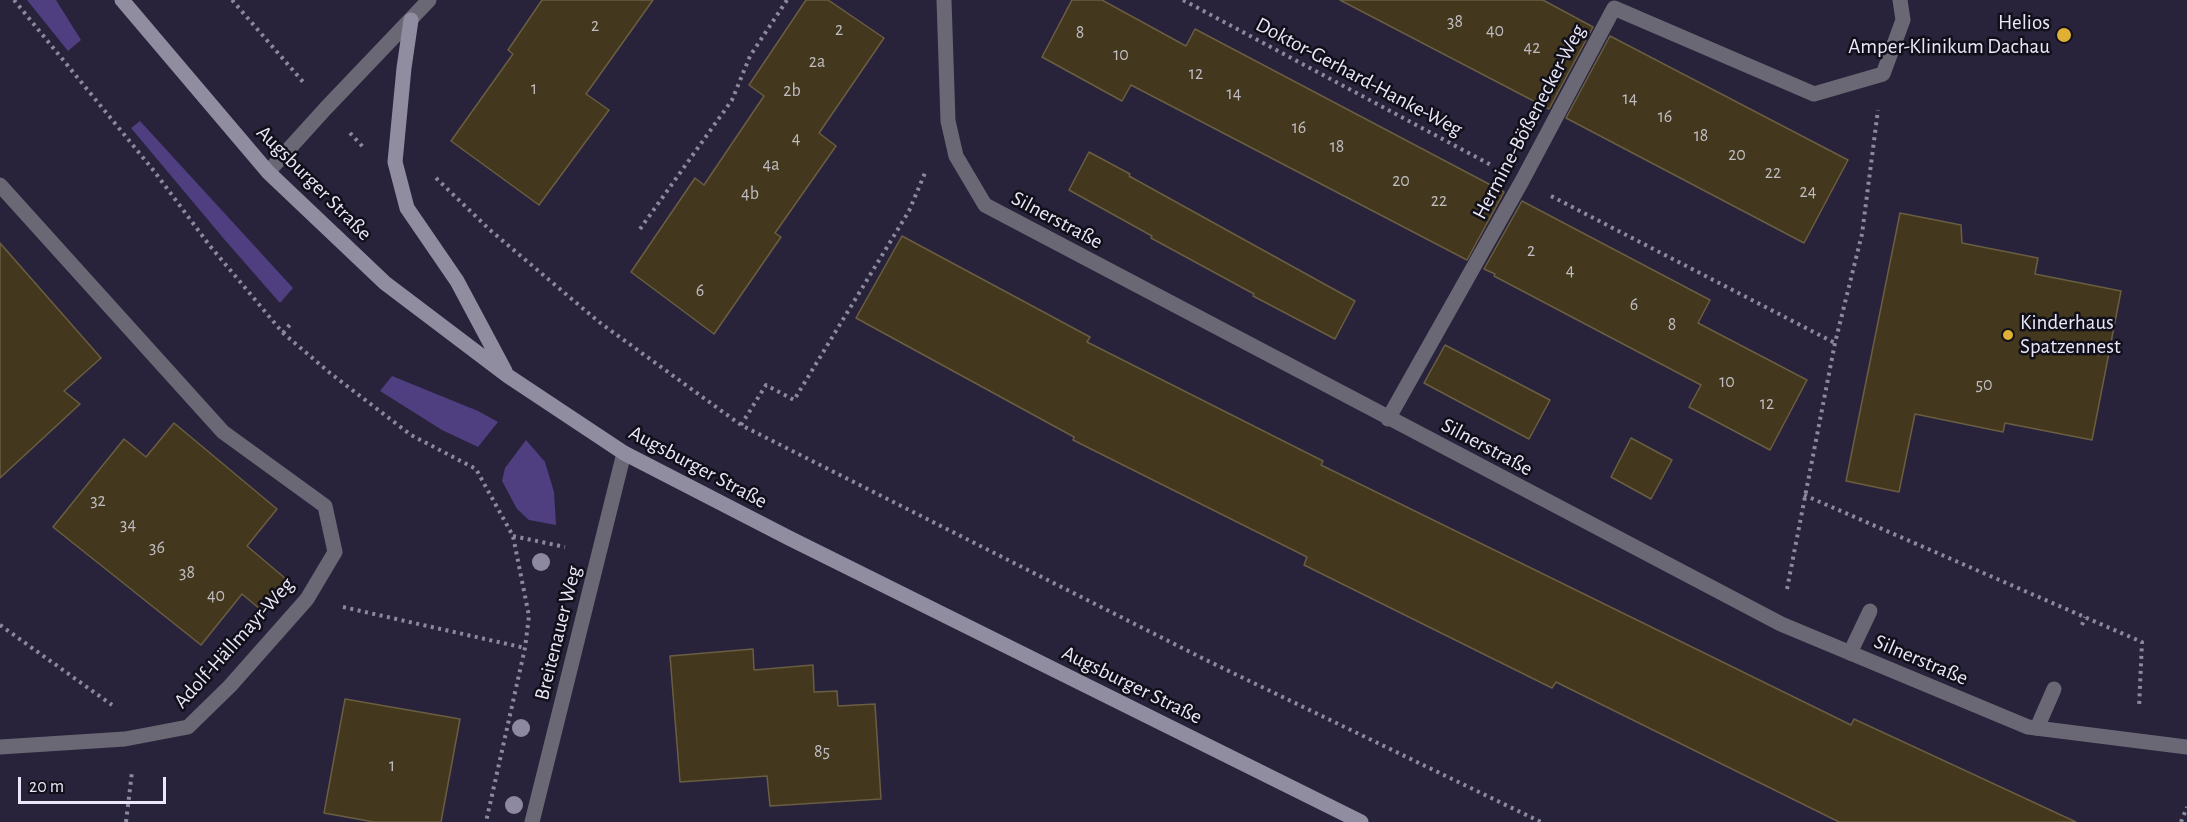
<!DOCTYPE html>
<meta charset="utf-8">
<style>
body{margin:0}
#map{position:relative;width:2187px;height:822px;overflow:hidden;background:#28233b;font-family:"Alegreya Sans",sans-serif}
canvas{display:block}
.scale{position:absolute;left:18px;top:777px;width:148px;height:27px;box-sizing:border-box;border:3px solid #eae8f8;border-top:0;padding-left:8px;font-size:18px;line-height:21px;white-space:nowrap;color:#eae8f8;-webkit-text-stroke:4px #110f19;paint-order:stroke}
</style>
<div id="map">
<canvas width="2187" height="822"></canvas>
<div class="scale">20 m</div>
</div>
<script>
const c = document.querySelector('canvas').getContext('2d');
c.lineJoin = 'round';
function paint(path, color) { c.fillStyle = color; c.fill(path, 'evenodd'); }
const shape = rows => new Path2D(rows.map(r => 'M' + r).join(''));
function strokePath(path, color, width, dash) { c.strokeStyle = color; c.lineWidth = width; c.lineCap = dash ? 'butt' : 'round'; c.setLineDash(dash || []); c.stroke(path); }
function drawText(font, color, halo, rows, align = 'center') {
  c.font = font + ' "Alegreya Sans",sans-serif'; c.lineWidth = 5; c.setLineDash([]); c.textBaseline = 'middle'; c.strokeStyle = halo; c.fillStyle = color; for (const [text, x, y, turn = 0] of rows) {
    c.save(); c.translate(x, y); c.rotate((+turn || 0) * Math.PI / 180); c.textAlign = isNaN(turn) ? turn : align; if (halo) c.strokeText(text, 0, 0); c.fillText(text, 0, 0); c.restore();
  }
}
paint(shape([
 [27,0,56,0,81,40,68,51],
 [140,121,293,288,280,303,224,239,131,128],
 [392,376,478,411,498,422,478,447,442,430,380,391],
 [526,440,545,462,554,492,556,525,529,520,517,509,502,481,505,468]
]), '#4f3e80');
const building = shape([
 [542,0,653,0,586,94,609,110,539,205,451,141,513,54,508,50,542,0],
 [806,0,828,0,884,38,819,133,836,146,775,233,781,237,714,334,631,272,695,178,704,185,764,96,749,85,806,0],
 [1072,0,1102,0,1186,46,1195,29,1504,192,1467,260,1131,85,1122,101,1042,57,1072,0],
 [1340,0,1543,0,1593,27,1549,109,1340,0],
 [1610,36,1848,160,1804,243,1566,118,1610,36],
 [1089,152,1130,174,1129,176,1355,301,1335,339,1253,296,1254,294,1151,238,1152,236,1069,190,1089,152],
 [1522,201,1710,300,1698,323,1807,380,1770,450,1689,407,1701,385,1494,276,1495,274,1484,269,1522,201],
 [1900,213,1961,225,1962,243,2038,258,2035,274,2121,291,2092,440,2005,423,2003,432,1915,414,1899,492,1846,481,1900,213],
 [902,236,1090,337,1087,342,1323,461,1321,465,1851,725,1854,719,2076,822,1839,822,1556,682,1552,688,1304,565,1307,557,1073,440,1074,437,856,318,902,236],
 [0,243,101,358,64,391,80,404,0,478,0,243],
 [1445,345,1550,400,1529,439,1424,383,1445,345],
 [174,423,277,509,247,546,286,579,261,610,242,594,201,645,53,527,124,439,146,457,174,423],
 [1631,438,1672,460,1651,499,1611,477,1631,438],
 [753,649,754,670,813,665,814,692,837,691,838,706,875,704,881,799,770,806,767,776,680,782,670,656,753,649],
 [345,699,460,719,441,822,374,822,324,813,345,699]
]);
paint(building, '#43381d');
strokePath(building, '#6a5e42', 1.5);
strokePath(shape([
 [14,0,154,171,210,246,283,333,330,373,411,435,476,469,513,536,529,616,525,648,486,822],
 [232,0,304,83],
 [1183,0,1491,165],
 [350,133,363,147],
 [436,178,490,230,599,322,741,425,1202,658,1541,822],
 [1551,196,1835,343],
 [640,229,732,100,750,56,787,0],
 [283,333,292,322],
 [741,425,766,385,794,400,909,211,925,173],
 [1804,495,2142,642,2139,708],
 [513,536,565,547],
 [1787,589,1835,343,1862,234,1878,110],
 [343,607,525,648],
 [0,625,112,705],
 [2082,625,2085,617],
 [126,822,132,772],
 [2181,822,2187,807]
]), '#8c899d', 4, [3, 4.5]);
strokePath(shape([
 [1850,653,1870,611],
 [2037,728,2054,689]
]), '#6b6875', 15);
strokePath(shape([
 [944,0,948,121,956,156,985,205,1781,624,2028,727,2187,747],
 [268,172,326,108,429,0],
 [0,185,223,432,325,506,335,552,307,599,230,686,188,727,125,739,0,747],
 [1388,419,1522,181,1614,8,1814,94,1883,74,1903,20,1900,0],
 [532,822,624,453]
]), '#6b6875', 15);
strokePath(shape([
 [122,0,268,172,385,283,508,376,624,453,789,538,1361,822],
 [411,20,404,68,395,162,407,208,457,281,505,371]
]), '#918da1', 15);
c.fillStyle = '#8d89a0';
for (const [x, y] of [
 [541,562],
 [521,728],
 [514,805]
]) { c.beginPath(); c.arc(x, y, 9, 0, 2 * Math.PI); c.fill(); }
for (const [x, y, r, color] of [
 [2064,35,8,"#dfb034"],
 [2008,335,6,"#dfb034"]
]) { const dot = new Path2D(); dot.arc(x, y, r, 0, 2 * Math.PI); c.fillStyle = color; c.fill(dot); strokePath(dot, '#110f19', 2); }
drawText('18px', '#c0bcc1', null, [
 ["38",1455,22],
 ["2",595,26],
 ["2",839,30],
 ["40",1495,31],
 ["8",1080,33],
 ["42",1532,48],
 ["10",1121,55],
 ["2a",817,62],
 ["12",1196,74],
 ["1",534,89],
 ["2b",792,91],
 ["14",1234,94],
 ["14",1630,99],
 ["16",1665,117],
 ["16",1299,128],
 ["18",1701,136],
 ["4",796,139],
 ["18",1337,147],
 ["20",1737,155],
 ["4a",771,165],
 ["22",1773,173],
 ["20",1401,181],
 ["24",1808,192],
 ["4b",750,194],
 ["22",1439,201],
 ["2",1531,251],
 ["4",1570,271],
 ["6",700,291],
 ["6",1634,305],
 ["8",1672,325],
 ["10",1727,382],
 ["50",1984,385],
 ["12",1767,404],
 ["32",98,501],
 ["34",128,525],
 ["36",157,548],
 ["38",187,573],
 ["40",216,596],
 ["85",822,752],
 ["1",392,766]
]);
drawText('21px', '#eae8f8', '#110f19', [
 ["Helios",2050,23],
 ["Amper-Klinikum Dachau",2050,47],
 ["Kinderhaus",2020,323,"left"],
 ["Spatzennest",2020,347,"left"]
], 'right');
drawText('21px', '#eae8f8', '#110f19', [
 ["Doktor-Gerhard-Hanke-Weg",1359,77,28],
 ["Hermine-Bößenecker-Weg",1529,122,-62],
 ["Augsburger Straße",314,183,45],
 ["Silnerstraße",1057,220,28],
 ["Silnerstraße",1487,447,28],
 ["Augsburger Straße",698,467,28],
 ["Breitenauer Weg",558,633,-76],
 ["Adolf-Hällmayr-Weg",234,643,-48],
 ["Silnerstraße",1921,660,23],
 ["Augsburger Straße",1132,685,26]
]);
</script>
